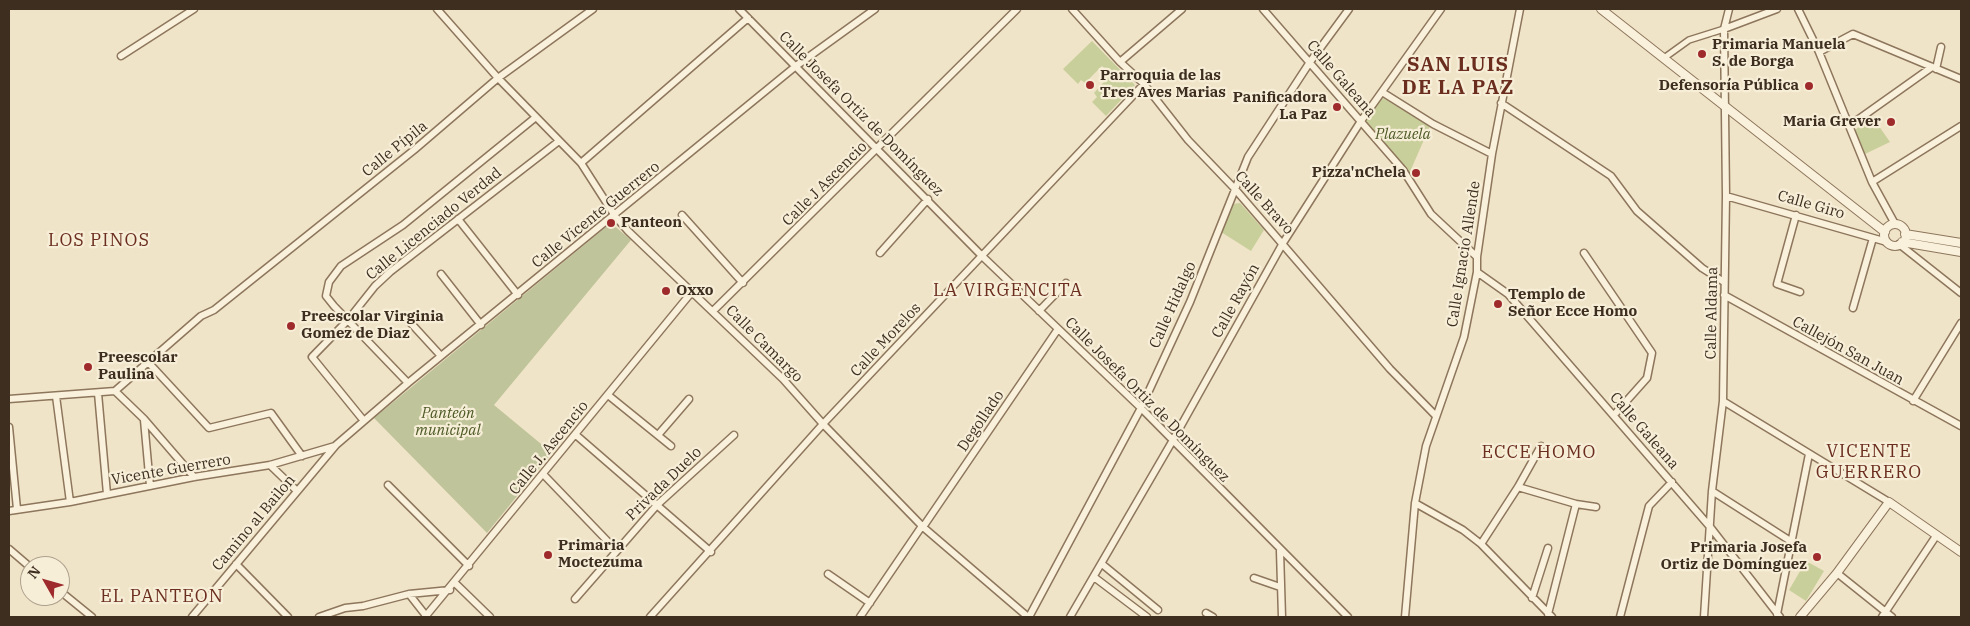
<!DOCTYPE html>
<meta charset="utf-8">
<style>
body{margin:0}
#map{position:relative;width:1970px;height:626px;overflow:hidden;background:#f0e4c8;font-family:"IBM Plex Serif",serif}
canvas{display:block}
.frame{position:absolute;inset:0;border:10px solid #3d2e20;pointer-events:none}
.north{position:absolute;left:20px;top:556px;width:50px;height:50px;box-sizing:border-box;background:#f7eed8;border:1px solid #ada18e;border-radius:50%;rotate:308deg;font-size:14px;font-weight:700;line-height:20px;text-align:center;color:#3d2e20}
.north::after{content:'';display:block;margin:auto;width:18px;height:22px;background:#9e2a2b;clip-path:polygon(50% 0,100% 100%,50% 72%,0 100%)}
</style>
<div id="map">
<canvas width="1970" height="626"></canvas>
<div class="frame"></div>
<div class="north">N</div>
</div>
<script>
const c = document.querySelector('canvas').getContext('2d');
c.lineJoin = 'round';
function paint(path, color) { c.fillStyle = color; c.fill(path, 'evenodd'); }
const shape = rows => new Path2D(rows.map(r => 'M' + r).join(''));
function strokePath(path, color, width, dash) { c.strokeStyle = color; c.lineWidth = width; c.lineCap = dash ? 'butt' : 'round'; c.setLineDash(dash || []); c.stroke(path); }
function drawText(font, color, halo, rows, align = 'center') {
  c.font = font + ' "IBM Plex Serif",serif'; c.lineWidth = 4.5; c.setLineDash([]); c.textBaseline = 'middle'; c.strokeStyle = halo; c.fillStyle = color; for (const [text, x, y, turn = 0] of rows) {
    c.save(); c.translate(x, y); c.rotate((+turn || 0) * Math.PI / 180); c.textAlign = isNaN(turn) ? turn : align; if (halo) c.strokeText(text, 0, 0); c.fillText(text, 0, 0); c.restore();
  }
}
paint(shape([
 [1092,41,1135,85,1106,116,1092,102,1097,97,1094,93,1111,74,1102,66,1085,83,1081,80,1078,84,1063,69],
 [1381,97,1430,126,1409,174,1363,121],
 [1869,118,1874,119,1890,142,1865,154,1854,131],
 [1240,203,1264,230,1251,251,1221,232,1233,204],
 [1806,561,1824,571,1806,601,1789,590]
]), '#c9cf9b');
paint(shape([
 [611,223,631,240,494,405,552,453,487,533,374,418]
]), '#bfc49a');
const pedestrian = shape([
 [1664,58,1689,40,1724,29]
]);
const minor = shape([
 [437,9,498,78,581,163,615,216,628,231,783,379,823,424,923,527,1028,617],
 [739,9,982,256,1141,408,1348,617],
 [1072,9,1120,62,1144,84,1188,140,1235,189,1390,369,1436,416],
 [1263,9,1403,170,1431,214,1477,257],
 [1798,9,1819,52,1872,182,1895,224],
 [1724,29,1777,9],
 [1819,52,1853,34,1961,79],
 [121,56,194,9],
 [1120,62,1182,9],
 [1936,69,1941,47],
 [1382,92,1433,124,1492,154],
 [1501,103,1611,176,1637,211,1702,268,1724,282],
 [1849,126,1932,67],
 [581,163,748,18],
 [1872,182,1961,126],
 [1726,196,1887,242],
 [682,215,743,283],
 [1796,215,1777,284,1800,292],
 [458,219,518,295],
 [1899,244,1961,293],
 [880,253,928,199],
 [1584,253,1652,353,1647,378,1614,415],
 [1477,272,1508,294,1711,528,1780,617],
 [441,274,481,325],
 [1724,295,1961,426],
 [1853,308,1873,238],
 [713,311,1017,9],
 [1039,311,1066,283],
 [408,320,441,356],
 [148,362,209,428,271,413,302,456],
 [408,383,334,306,326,296,329,282,341,266,403,225,536,117],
 [115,391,144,419,194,477],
 [98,393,107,494],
 [608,395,671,446],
 [56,396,70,502],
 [9,399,115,391,201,316,214,310,414,150,498,78,593,9],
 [1723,401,1889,502],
 [1913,401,1961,323],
 [144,420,150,486],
 [364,421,312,357,348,320,375,286,390,272,559,141],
 [9,427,17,509],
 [576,435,711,552],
 [658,435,689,399],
 [270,465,296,490],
 [543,474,616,550],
 [388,485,469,566],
 [1518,487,1576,504,1596,507],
 [1712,491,1792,542],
 [1415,503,1463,530,1481,544,1552,617],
 [9,511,70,502,194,477,270,465,335,446],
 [923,527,1058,329],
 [1481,544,1518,487,1541,446],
 [9,549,30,567],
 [1280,551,1282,617],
 [236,564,288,617],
 [1102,564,1158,610],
 [1837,573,1892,617],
 [828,574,870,603],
 [1094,577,1147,617],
 [1254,578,1280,587],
 [455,583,490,617],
 [60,591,92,617],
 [409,594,427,617],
 [1532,598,1548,548],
 [575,599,657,505,734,435],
 [1206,613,1213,617],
 [1548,614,1576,504],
 [1777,614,1809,454],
 [192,617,336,445,408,383,796,66,875,9],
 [319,617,345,608,363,606,409,594,450,590],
 [425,617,691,293],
 [650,617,823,424,1144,84],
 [860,617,922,526],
 [1029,617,1141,408,1190,302,1248,157,1310,62,1349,9],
 [1070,617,1173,440,1283,243,1361,121,1441,9],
 [1405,617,1415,503,1426,446,1464,337,1477,272,1477,257,1492,154,1520,9],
 [1620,617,1649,506,1672,482],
 [1704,617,1712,491,1723,401,1726,196,1724,29,1729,9],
 [1882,617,1936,536]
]);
const tertiary = shape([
 [1601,9,1885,232],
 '1884 235a11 11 0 1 1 22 0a11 11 0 1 1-22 0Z',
 [1905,234,1961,243],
 [1902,242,1961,252],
 [1800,617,1837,573,1889,502,1961,552]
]);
strokePath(pedestrian, '#8d765c', 8);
strokePath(minor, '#8d765c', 9);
strokePath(tertiary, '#8d765c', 10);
strokePath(pedestrian, '#faf1dc', 5);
strokePath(minor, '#faf1dc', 6);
strokePath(tertiary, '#faf1dc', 8);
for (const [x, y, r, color] of [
 [1702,54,5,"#9e2a2b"],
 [1090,85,5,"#9e2a2b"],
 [1809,86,5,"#9e2a2b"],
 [1337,107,5,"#9e2a2b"],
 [1891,122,5,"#9e2a2b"],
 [1416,173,5,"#9e2a2b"],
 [611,223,5,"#9e2a2b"],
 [666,291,5,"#9e2a2b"],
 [1498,304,5,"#9e2a2b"],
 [291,326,5,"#9e2a2b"],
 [88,367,5,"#9e2a2b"],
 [548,555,5,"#9e2a2b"],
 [1817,557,5,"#9e2a2b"]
]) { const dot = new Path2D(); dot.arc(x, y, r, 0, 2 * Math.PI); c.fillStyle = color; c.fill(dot); strokePath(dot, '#f7eed8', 2); }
drawText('bold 15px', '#3d2e20', '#f7eed8', [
 ["Primaria Manuela",1712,45],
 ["S. de Borga",1712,62],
 ["Parroquia de las",1100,76],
 ["Tres Aves Marias",1100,93],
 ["Defensoría Pública",1799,86,"right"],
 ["Panificadora",1327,98,"right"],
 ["La Paz",1327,115,"right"],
 ["Maria Grever",1881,122,"right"],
 ["Pizza'nChela",1406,173,"right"],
 ["Panteon",621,223],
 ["Oxxo",676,291],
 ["Templo de",1508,295],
 ["Señor Ecce Homo",1508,312],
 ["Preescolar Virginia",301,317],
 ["Gomez de Diaz",301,334],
 ["Preescolar",98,358],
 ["Paulina",98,375],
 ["Primaria",558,546],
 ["Moctezuma",558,563],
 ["Primaria Josefa",1807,548,"right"],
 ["Ortiz de Domínguez",1807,565,"right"]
], 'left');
drawText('15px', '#3d2e20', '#f7eed8', [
 ["Calle Galeana",1341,79,49],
 ["Calle Josefa Ortiz de Domínguez",861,114,45],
 ["Calle Pípila",395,149,-39],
 ["Calle J Ascencio",825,184,-45],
 ["Calle Bravo",1264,203,48],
 ["Calle Giro",1811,205,16],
 ["Calle Vicente Guerrero",596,215,-39],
 ["Calle Licenciado Verdad",434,224,-39],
 ["Calle Ignacio Allende",1464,254,-81],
 ["Calle Rayón",1236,301,-61],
 ["Calle Hidalgo",1173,305,-66],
 ["Calle Aldama",1712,313,-89],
 ["Calle Morelos",886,340,-47],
 ["Calle Camargo",764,344,45],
 ["Callejón San Juan",1848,351,29],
 ["Calle Josefa Ortiz de Domínguez",1147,400,45],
 ["Degollado",981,421,-56],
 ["Calle Galeana",1644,431,49],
 ["Calle J. Ascencio",549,448,-51],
 ["Vicente Guerrero",171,470,-10],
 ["Privada Duelo",664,484,-44],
 ["Camino al Bailon",254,523,-50]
]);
drawText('italic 15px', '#4d5a26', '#f7eed8', [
 ["Plazuela",1403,135],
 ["Panteón",448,414],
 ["municipal",448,431]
]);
c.letterSpacing = '1px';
drawText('18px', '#6b2e1e', '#f7eed8', [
 ["LOS PINOS",99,241],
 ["LA VIRGENCITA",1008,291],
 ["VICENTE",1869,452],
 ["GUERRERO",1869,473],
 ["ECCE HOMO",1539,453],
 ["EL PANTEON",162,597]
]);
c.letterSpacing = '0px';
c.letterSpacing = '1px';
drawText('bold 20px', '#6b2e1e', '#f7eed8', [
 ["SAN LUIS",1458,65],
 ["DE LA PAZ",1458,88]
]);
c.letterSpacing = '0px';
</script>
